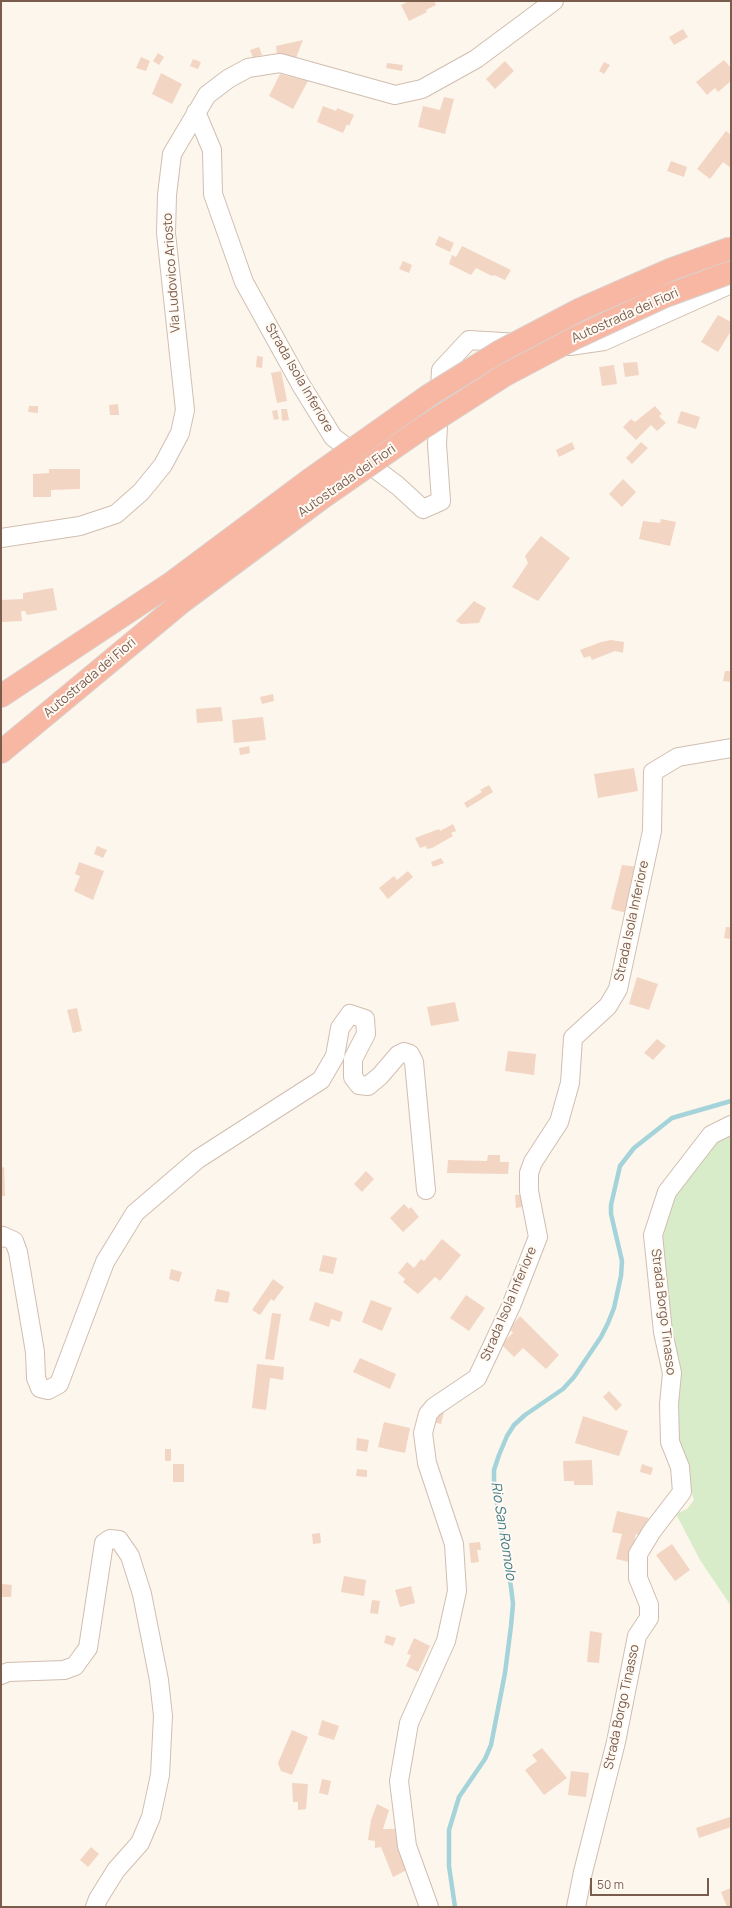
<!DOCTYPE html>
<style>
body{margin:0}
#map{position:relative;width:732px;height:1908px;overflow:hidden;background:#fdf6ec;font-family:Manrope,sans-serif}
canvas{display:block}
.frame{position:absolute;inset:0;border:2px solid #7a5c4d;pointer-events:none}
.scale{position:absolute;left:590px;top:1878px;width:119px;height:18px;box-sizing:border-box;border:2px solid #7a5c4d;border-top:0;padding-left:5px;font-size:12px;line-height:14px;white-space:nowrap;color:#7a5c4d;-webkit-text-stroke:3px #fffaf3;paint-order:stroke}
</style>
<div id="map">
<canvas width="732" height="1908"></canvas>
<div class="frame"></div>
<div class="scale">50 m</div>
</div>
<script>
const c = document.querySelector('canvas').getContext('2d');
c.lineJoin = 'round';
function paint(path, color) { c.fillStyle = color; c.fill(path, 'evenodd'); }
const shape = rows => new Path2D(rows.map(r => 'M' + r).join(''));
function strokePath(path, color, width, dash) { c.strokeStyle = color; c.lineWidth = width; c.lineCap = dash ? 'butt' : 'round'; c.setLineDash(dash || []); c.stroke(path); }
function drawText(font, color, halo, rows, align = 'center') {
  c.font = font + ' Manrope,sans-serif'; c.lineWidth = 4; c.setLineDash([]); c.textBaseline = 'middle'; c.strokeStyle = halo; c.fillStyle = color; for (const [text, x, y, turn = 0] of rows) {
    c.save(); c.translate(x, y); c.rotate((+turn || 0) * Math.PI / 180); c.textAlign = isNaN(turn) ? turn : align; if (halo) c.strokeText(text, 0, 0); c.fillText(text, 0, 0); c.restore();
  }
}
paint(shape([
 [731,1128,731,1606,700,1560,676,1514,687,1509,694,1500,673,1432,678,1412,680,1371,679,1358,672,1339,661,1261,662,1222,688,1165]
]), '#d8ecc9');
strokePath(shape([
 [455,1907,449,1866,449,1830,459,1797,485,1759,491,1745,505,1673,511,1626,513,1604,511,1587,494,1486,494,1470,499,1455,507,1436,514,1425,525,1415,563,1389,574,1377,601,1337,608,1323,614,1308,621,1276,622,1261,611,1214,611,1205,620,1166,634,1148,672,1118,731,1101]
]), '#a5d3da', 4.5);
paint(shape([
 [409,1,434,1,436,5,426,10,427,12,409,21,401,5],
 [683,29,688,37,674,45,669,37],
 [303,40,296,58,277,56,276,46],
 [259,47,262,55,253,58,250,50],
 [158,53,164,57,159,65,153,61],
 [141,57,150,61,146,71,136,68],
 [193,59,201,62,198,69,190,66],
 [724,60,731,68,731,81,718,92,715,88,707,95,696,82],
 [505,61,514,71,495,89,486,79],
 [604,62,610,65,604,74,599,71],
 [387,63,403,65,402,71,386,68],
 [161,73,182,84,172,104,152,94],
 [280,74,308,81,293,109,269,96],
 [444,97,454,99,445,134,418,127,423,106,440,110],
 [323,106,336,111,337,108,354,115,349,126,347,124,343,133,317,122],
 [726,131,731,135,731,168,723,162,710,179,697,169],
 [671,161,687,167,684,177,667,171],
 [439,236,454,243,450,252,435,245],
 [462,246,511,270,505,280,494,275,492,276,476,268,471,275,449,264,452,255,456,257],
 [403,261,412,265,409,273,399,269],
 [718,315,731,322,731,331,718,352,701,342],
 [257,356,263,357,262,368,256,367],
 [637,362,639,375,625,377,623,363],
 [614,365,617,384,602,386,599,367],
 [281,371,287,401,277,403,271,373],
 [118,404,119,415,110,415,109,405],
 [29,406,38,406,38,413,28,412],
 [655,406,662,414,659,416,666,423,657,431,651,425,636,440,623,427,631,419,635,422],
 [281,409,287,409,289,420,282,421],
 [277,410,279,419,274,420,272,411],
 [681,411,700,417,696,429,677,423],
 [572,442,575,449,559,457,556,450],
 [641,442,648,448,632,464,626,458],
 [49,469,80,469,80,489,51,490,51,497,33,497,33,474,49,473],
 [623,479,636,492,622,507,609,494],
 [661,519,676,522,670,546,639,539,643,521,660,523],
 [541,536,570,558,538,601,512,587,528,563,525,556],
 [53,588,57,610,27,615,25,611,21,611,22,621,1,622,1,600,23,599,23,593],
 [474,601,486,608,479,623,461,624,456,621],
 [611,640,624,642,623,653,615,651,592,660,590,656,584,658,580,650,601,642],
 [725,671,731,671,731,682,723,681],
 [273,694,274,701,262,704,260,697],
 [221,707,223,721,197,723,196,709],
 [263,717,266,740,234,743,232,720],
 [249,746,250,753,240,755,239,748],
 [634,768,638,791,598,798,594,774],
 [489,785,493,792,467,808,464,803,482,792,480,790],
 [453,824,456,831,451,833,453,836,432,848,427,849,426,846,420,848,415,838,439,829,440,831],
 [97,846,107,850,103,858,94,854],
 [441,858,444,863,433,867,431,862],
 [79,862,104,871,93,900,74,891,80,876,75,874],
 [622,865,639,867,627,913,611,909],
 [408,871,413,877,388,899,379,888,394,876,397,880],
 [726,927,731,927,730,939,724,938],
 [637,977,658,984,649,1010,629,1004],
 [455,1002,459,1021,431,1026,427,1007],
 [77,1008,82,1031,73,1033,67,1010],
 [657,1039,666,1046,653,1060,644,1053],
 [508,1051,536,1054,534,1075,505,1071],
 [488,1155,500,1155,500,1162,509,1162,508,1174,447,1173,448,1160,487,1161],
 [4,1167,5,1196,1,1196,1,1168],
 [366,1171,374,1179,362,1192,354,1184],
 [526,1194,526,1206,516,1208,515,1195],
 [404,1204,409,1209,411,1207,419,1217,403,1232,390,1218],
 [442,1239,461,1255,440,1281,435,1277,418,1294,403,1282,405,1279,398,1273,407,1262,414,1268,421,1259,424,1261],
 [323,1255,337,1258,333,1274,319,1271],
 [171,1269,182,1272,179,1282,169,1279],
 [273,1279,284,1287,274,1301,271,1299,260,1315,252,1310],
 [217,1289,230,1292,228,1303,214,1301],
 [466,1295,485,1308,469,1331,450,1318],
 [371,1300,392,1308,382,1331,362,1322],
 [315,1302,343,1312,340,1322,331,1319,329,1327,309,1320],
 [272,1313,281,1314,274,1360,265,1359],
 [520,1316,559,1355,546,1369,523,1348,514,1357,501,1344,513,1333,509,1329],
 [360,1358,396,1374,390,1389,353,1372],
 [257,1364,284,1367,283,1380,270,1378,266,1410,252,1408],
 [609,1391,622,1405,616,1411,603,1397],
 [434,1409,444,1412,441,1424,431,1421],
 [583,1416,628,1431,619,1456,575,1443],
 [384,1422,410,1428,405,1453,378,1447],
 [357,1438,369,1440,367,1452,356,1450],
 [165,1449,171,1449,171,1461,165,1461],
 [592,1460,593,1485,574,1485,574,1481,564,1481,563,1461],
 [173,1464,184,1464,184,1482,173,1482],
 [642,1464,653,1468,651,1475,640,1472],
 [357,1469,367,1470,367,1477,356,1476],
 [617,1511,649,1518,639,1535,636,1534,629,1562,616,1559,622,1534,612,1532],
 [320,1533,321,1543,313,1544,312,1534],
 [480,1542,481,1550,477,1550,479,1562,471,1563,469,1543],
 [672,1544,690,1570,675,1581,656,1555],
 [344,1576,366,1580,364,1596,341,1592],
 [2,1584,12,1585,11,1597,1,1597],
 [411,1586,415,1603,400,1607,395,1590],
 [372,1600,380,1601,378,1614,370,1613],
 [590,1631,602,1633,599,1663,587,1662],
 [386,1635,396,1638,393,1646,384,1643],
 [414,1638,430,1646,418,1672,406,1666,411,1655,407,1654],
 [322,1720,339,1726,334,1740,318,1735],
 [292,1730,308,1737,292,1775,281,1771,278,1763],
 [542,1748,567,1778,544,1795,525,1770,537,1761,532,1755],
 [571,1771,589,1773,586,1797,568,1795],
 [322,1779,331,1781,328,1795,319,1793],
 [292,1783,308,1784,306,1809,298,1810,298,1802,293,1802],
 [377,1804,389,1810,383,1829,399,1829,407,1870,393,1877,381,1847,375,1848,375,1841,368,1840,371,1820],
 [730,1817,731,1827,699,1838,696,1828],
 [91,1847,99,1854,88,1867,80,1860],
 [731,1888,731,1907,727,1907,721,1892]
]), '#f3d5c3');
const minor = shape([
 [196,112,212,150,213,194,244,282,301,385,333,437,398,486,423,509,441,501,437,444,441,370,469,340,570,346,604,341,731,284],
 [1,538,80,526,116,514,141,492,163,465,180,433,185,410,166,233,167,195,172,154,207,95,228,79,248,68,280,63,395,95,422,89,476,59,554,1],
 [1,1238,3,1236,14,1241,18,1252,35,1352,36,1378,40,1388,48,1390,59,1384,105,1262,135,1213,198,1159,321,1080,335,1056,340,1028,350,1014,365,1019,366,1034,353,1059,353,1077,359,1085,368,1086,380,1076,398,1055,404,1052,410,1054,414,1062,426,1190],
 [1,1675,8,1672,64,1670,75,1666,80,1659,88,1648,104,1543,110,1539,119,1540,130,1556,142,1594,159,1680,163,1716,160,1775,151,1817,140,1843,116,1870,98,1899,95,1907],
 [429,1907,407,1846,399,1781,409,1723,446,1641,457,1591,454,1544,427,1463,423,1433,428,1414,434,1407,477,1378,511,1306,538,1237,529,1191,529,1173,533,1162,559,1122,570,1083,573,1038,608,1006,618,989,652,831,653,772,678,757,731,748],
 [576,1907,583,1872,616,1742,637,1636,649,1618,649,1605,638,1578,638,1554,652,1531,682,1492,680,1467,670,1442,669,1404,672,1373,663,1332,653,1235,667,1192,711,1135,731,1125]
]);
const highway = shape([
 [1,696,170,584,308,481],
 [1,752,183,601,319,500]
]);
strokePath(minor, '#d1beb0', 20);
strokePath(highway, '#dad1cd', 24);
strokePath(minor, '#fff', 18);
strokePath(highway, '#f7b7a3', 22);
const highwayBridge = shape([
 [308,481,428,396,499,352,581,309,672,269,731,248],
 [319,500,421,429,505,375,577,337,663,297,731,272]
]);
strokePath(highwayBridge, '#dad1cd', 24, []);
strokePath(highwayBridge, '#f7b7a3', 22);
drawText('13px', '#7a5c4d', '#fffaf3', [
 ["Via Ludovico Ariosto",172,273,-94],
 ["Autostrada dei Fiori",625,316,-24],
 ["Strada Isola Inferiore",299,378,60],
 ["Autostrada dei Fiori",347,481,-35],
 ["Autostrada dei Fiori",90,678,-40],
 ["Strada Isola Inferiore",632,921,-78],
 ["Strada Isola Inferiore",509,1304,-67],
 ["Strada Borgo Tinasso",663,1312,83],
 ["Strada Borgo Tinasso",622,1707,-78]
]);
drawText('italic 14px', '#437c86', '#fffaf3', [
 ["Rio San Romolo",503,1531,81]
]);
</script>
